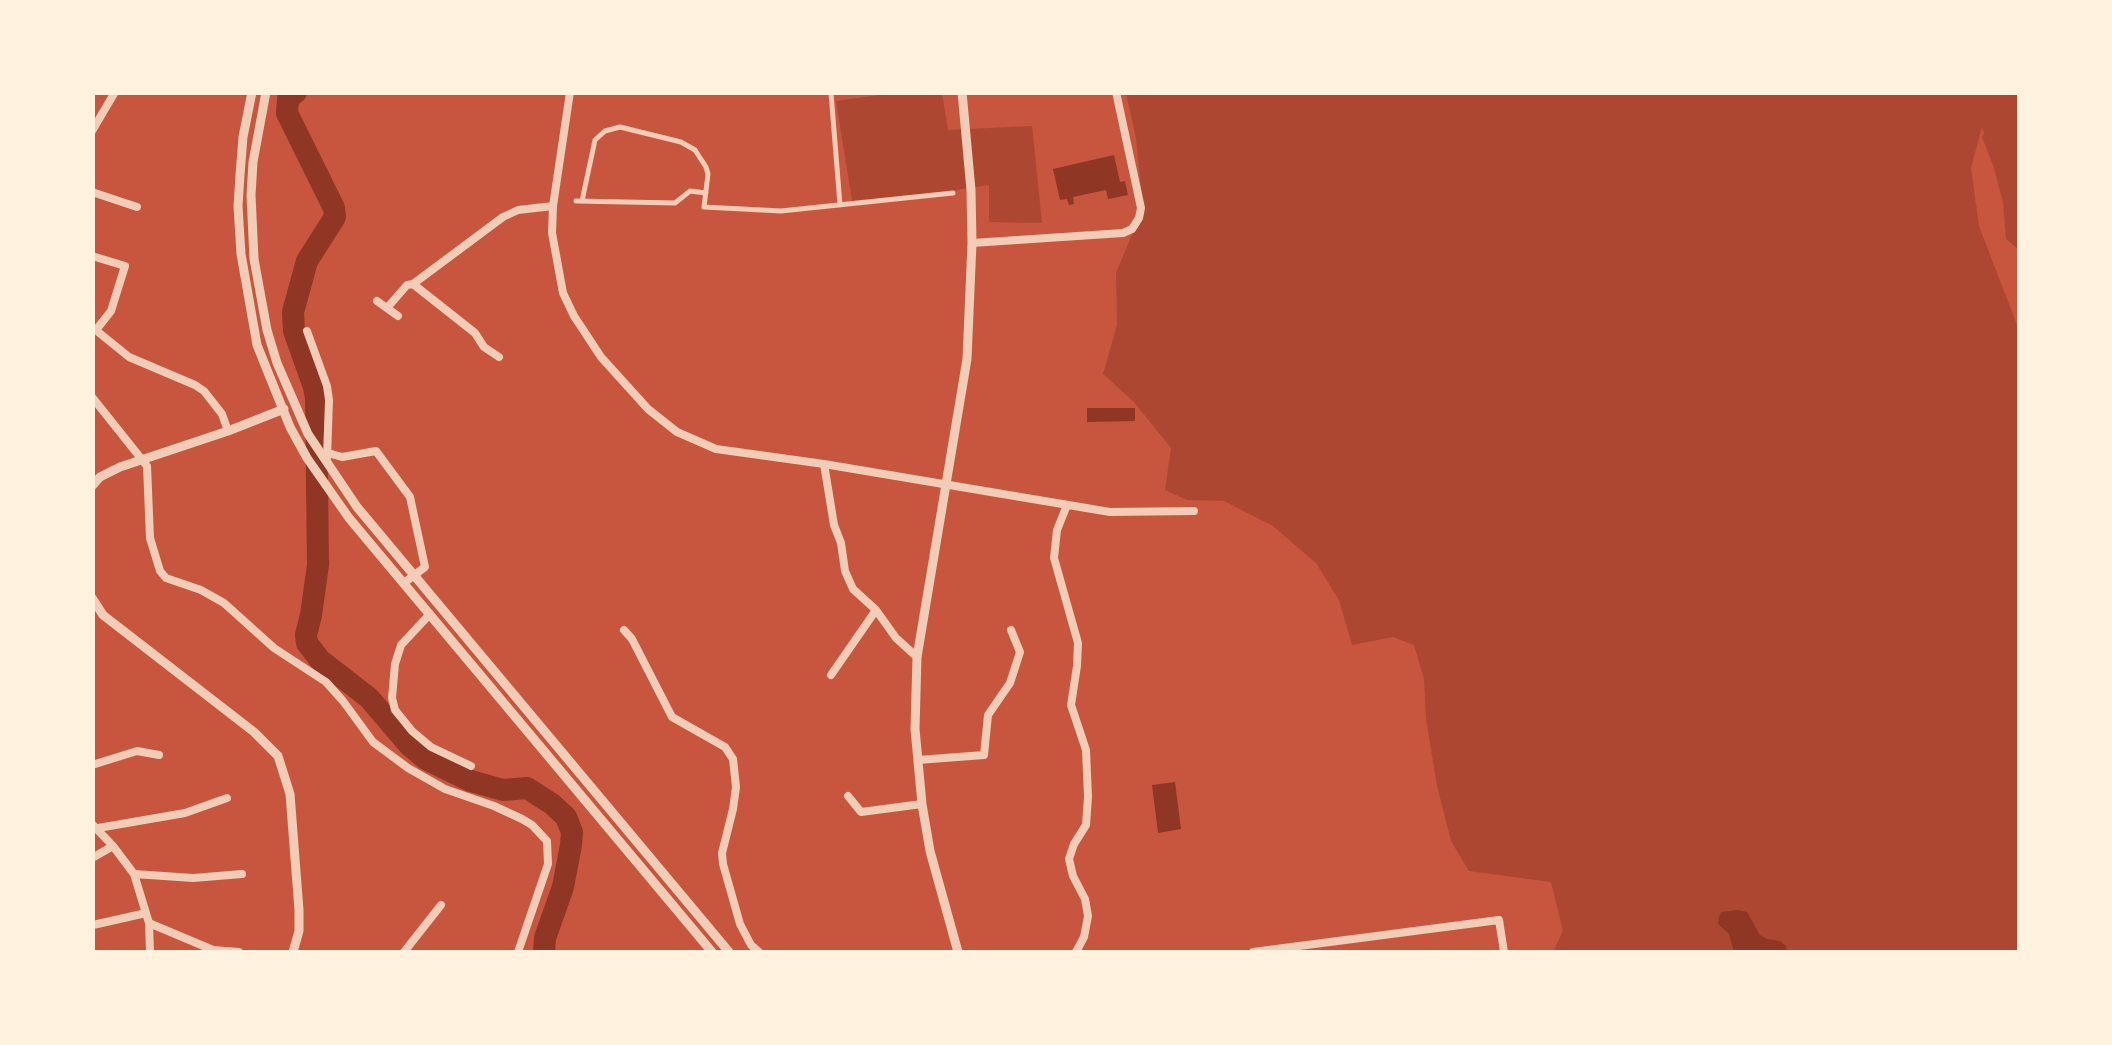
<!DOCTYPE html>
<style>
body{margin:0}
#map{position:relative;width:2112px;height:1045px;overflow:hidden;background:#c8553d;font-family:"DM Sans",sans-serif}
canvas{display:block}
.frame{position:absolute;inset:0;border:95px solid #fff3e0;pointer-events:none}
</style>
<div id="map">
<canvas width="2112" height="1045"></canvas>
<div class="frame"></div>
</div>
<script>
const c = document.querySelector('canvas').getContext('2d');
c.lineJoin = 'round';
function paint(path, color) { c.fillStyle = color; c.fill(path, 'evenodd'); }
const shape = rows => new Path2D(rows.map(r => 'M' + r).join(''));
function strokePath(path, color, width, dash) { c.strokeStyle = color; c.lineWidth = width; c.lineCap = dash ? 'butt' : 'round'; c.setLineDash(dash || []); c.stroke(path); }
paint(shape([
 [894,93,942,93,948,130,1032,126,1042,223,989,222,989,185,853,206,836,101],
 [1126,93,2019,93,2019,250,2006,239,2003,202,1993,165,1982,137,1984,133,1982,127,1971,168,1979,226,2019,330,2019,952,1553,952,1563,931,1551,882,1469,871,1451,841,1437,786,1426,719,1424,679,1414,645,1393,637,1352,645,1339,600,1316,563,1273,526,1224,501,1187,500,1165,490,1171,448,1133,401,1103,374,1117,325,1116,273,1143,208,1136,138]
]), '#ae4732');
paint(shape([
 [1114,155,1120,182,1125,181,1128,195,1108,199,1106,190,1073,197,1074,204,1069,205,1067,199,1060,200,1053,169],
 [1087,408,1135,408,1135,421,1087,422],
 [1175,782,1181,829,1158,833,1152,785],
 [1738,910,1747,912,1760,935,1767,939,1780,941,1786,946,1787,952,1734,952,1729,934,1718,924,1719,917,1721,912]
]), '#8f3625');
strokePath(shape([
 [296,92,288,99,287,113,334,208,335,217,307,261,293,312,294,331,314,387,316,398,318,565,311,615,306,635,307,643,320,660,369,698,410,746,426,759,471,781,503,790,527,788,552,804,566,817,572,832,571,845,563,887,545,938,544,952]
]), '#8f3625', 22);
strokePath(shape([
 [833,92,831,93,840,205],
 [576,201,675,203,690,191,706,193],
 [582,201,595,140,605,131,620,127,681,142,695,150,706,167,708,174,704,207,781,211,953,193]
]), '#f1ccb7', 5);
strokePath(shape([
 [570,92,553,206,552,233,563,293,574,316,601,357,648,409,677,432,716,449,824,464,1110,512,1194,511],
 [92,131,115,92],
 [92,192,137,207],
 [972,243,1123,233,1132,229,1139,218,1141,208,1116,92],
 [92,256,125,266,111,311,96,330],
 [413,284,503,217,518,210,553,206],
 [377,301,398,316],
 [387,308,407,285,413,284,475,333,484,347,499,357],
 [92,327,129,357,195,385,204,391,222,414,228,431],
 [307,331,327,386,329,400,327,458],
 [92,397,147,466,150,538,160,571,166,578,201,590,224,603,274,648,326,682,343,701,373,742,408,768,445,789,494,806,522,819,532,825,547,841,548,864,518,952],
 [328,453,342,457,376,451,410,497,425,567,404,583],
 [824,464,834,525,841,543,845,571,853,589,876,610,896,638,917,657],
 [1067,505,1057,530,1054,558,1078,643,1077,666,1071,705,1086,750,1088,797,1086,825,1074,844,1069,859,1073,876,1085,899,1088,916,1084,937,1076,952],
 [430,614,401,645,395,664,392,698,395,710,412,731,431,747,471,766],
 [624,630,632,639,672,717,725,747,733,759,736,787,733,809,722,853,723,864,740,924,751,945,759,952],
 [831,675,876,610],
 [918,760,984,755,988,715,1010,683,1020,652,1011,630],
 [92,765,137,751,159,755],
 [848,796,861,812,922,804],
 [92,824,113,846,134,874,149,923,150,952],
 [98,828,185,813,227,798],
 [92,858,113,846],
 [134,874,193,878,242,874],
 [149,923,213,950,239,952],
 [93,925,146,913],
 [404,952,441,905],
 [1253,952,1499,920,1504,952]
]), '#f1ccb7', 8);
strokePath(shape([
 [252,92,243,137,240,175,238,206,241,254,257,345,290,427,307,458,349,518,712,952],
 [266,92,253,162,251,195,254,259,267,330,277,363,308,434,357,507,729,952],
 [92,486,100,477,120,467,228,431,284,409],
 [92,598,103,615,254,732,278,756,290,794,299,910,299,931,293,952],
 [958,952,930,851,922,804,915,729,917,657,967,359,972,243,971,190,962,92]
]), '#f1ccb7', 9);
</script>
